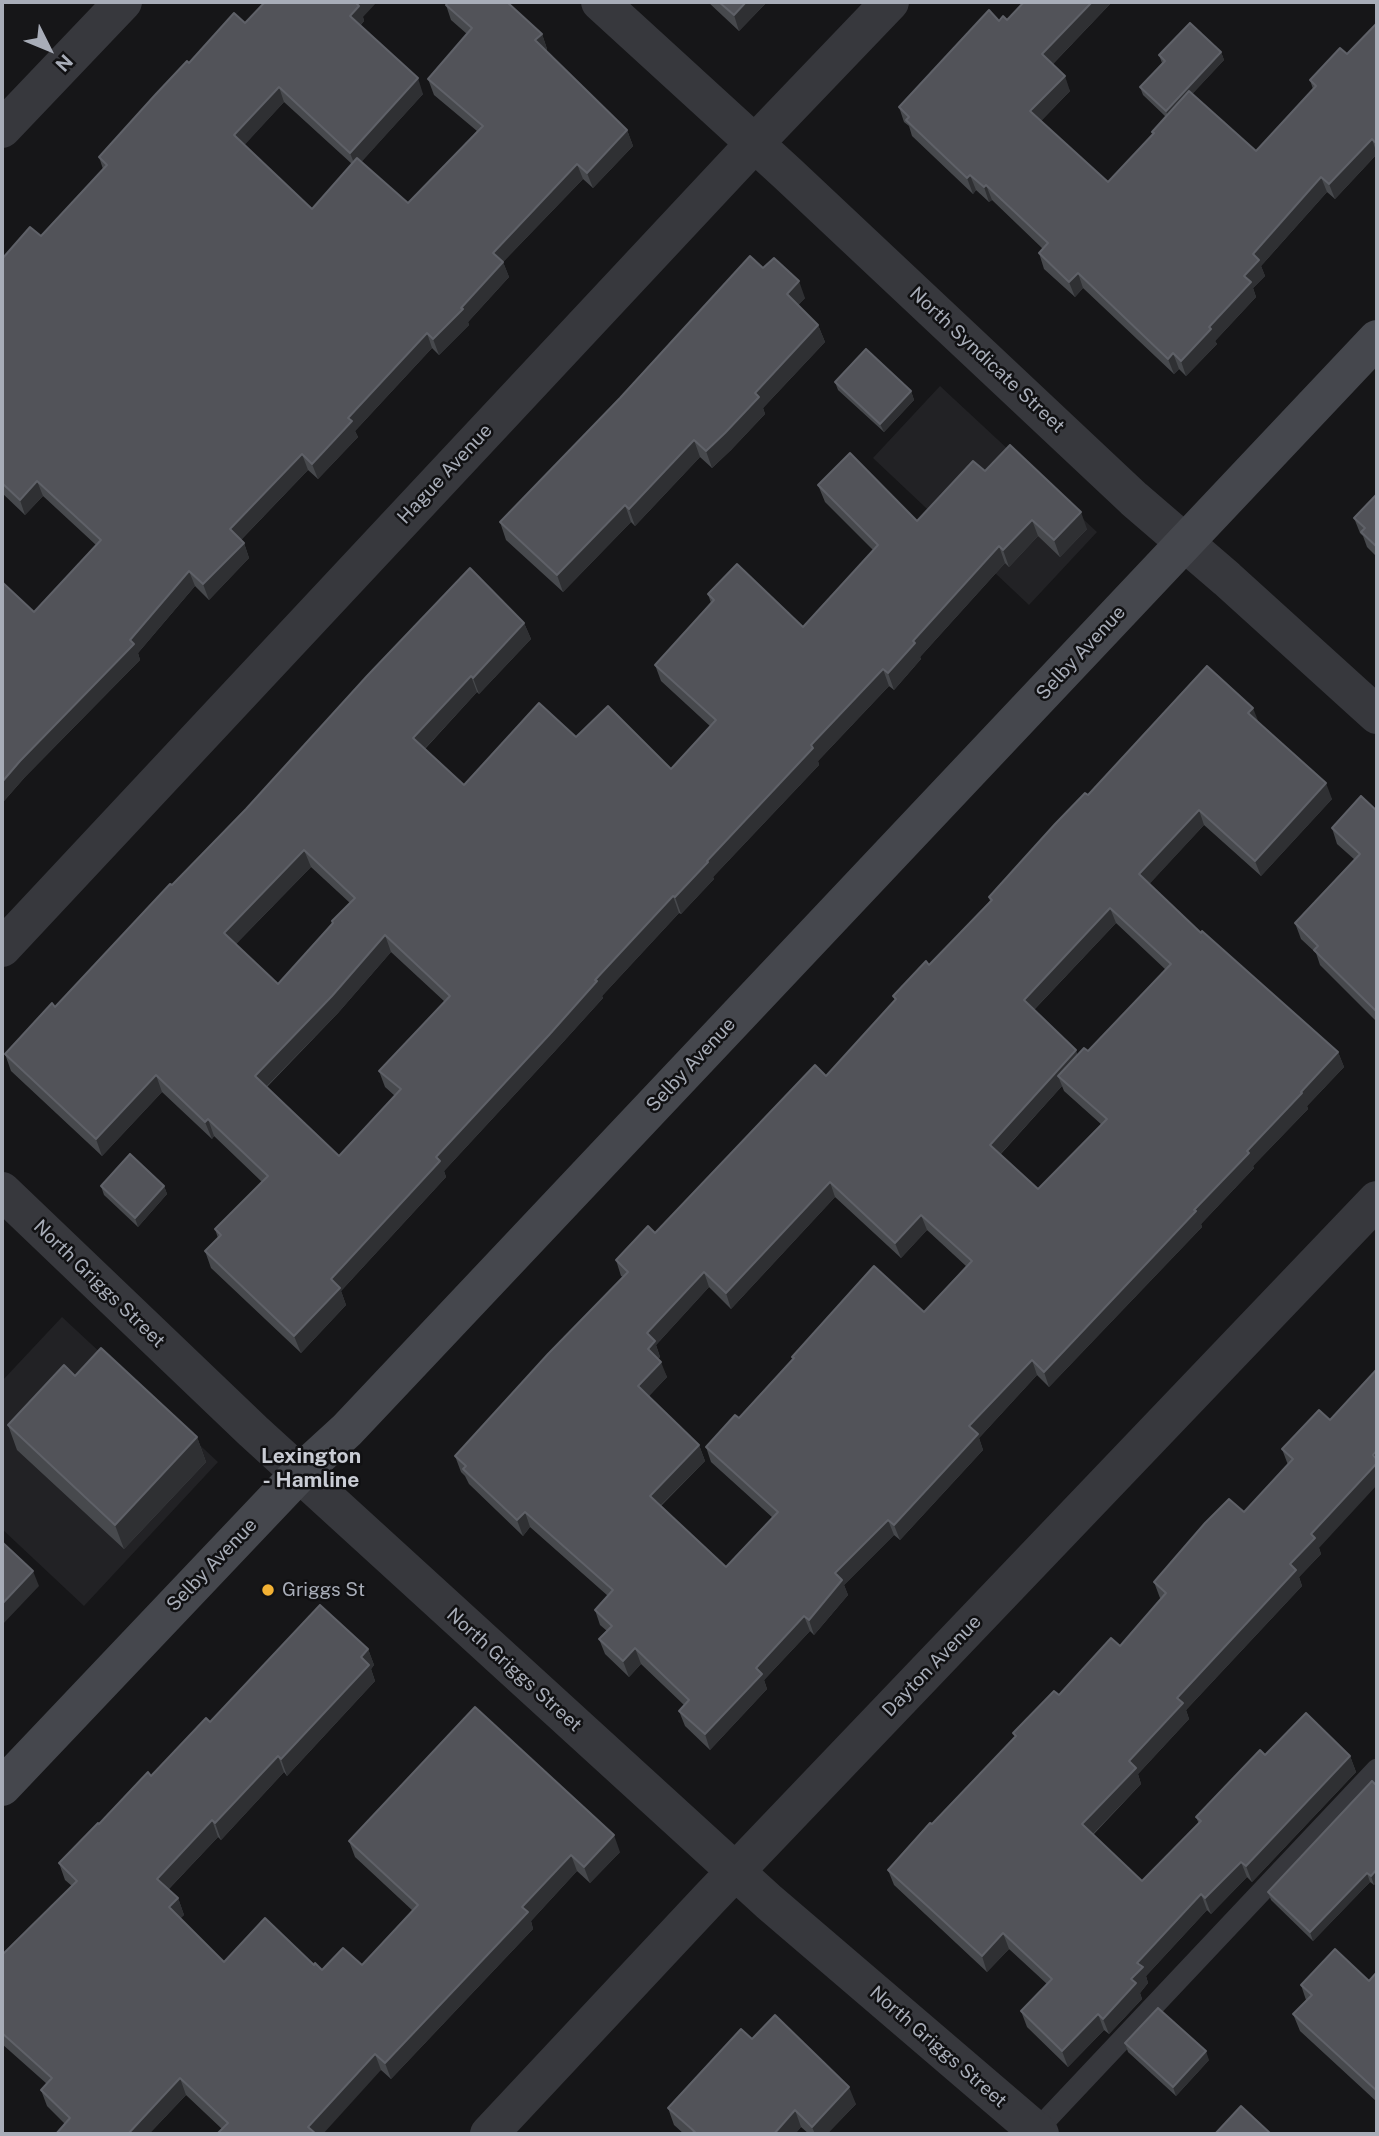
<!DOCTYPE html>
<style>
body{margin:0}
#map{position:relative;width:1379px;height:2136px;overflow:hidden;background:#161618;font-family:"Public Sans",sans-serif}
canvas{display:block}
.frame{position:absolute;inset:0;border:4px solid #a8adb8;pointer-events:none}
.north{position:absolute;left:14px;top:14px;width:70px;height:70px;-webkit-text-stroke:5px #111113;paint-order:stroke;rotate:133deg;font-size:19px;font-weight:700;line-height:28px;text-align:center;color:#a8adb8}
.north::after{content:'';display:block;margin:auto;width:24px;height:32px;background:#a8adb8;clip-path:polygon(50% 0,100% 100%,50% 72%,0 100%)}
</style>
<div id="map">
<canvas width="1379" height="2136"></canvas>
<div class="frame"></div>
<div class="north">N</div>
</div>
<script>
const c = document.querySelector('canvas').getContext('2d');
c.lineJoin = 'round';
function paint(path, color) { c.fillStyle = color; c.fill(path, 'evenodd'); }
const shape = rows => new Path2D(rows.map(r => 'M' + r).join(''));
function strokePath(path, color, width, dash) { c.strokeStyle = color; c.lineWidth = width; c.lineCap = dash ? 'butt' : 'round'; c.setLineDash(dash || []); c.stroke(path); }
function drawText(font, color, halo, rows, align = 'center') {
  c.font = font + ' "Public Sans",sans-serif'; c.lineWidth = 5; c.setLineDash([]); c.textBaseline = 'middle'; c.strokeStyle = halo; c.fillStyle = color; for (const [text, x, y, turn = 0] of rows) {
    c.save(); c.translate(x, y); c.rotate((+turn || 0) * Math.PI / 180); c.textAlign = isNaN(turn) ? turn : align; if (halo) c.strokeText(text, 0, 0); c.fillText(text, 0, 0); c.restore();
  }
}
paint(shape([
 [940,386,1097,532,1029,605,873,458],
 [62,1317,218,1462,84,1606,2,1529,2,1381]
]), '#222225');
strokePath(shape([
 [1033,2134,1377,1769]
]), '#37383d', 21);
strokePath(shape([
 [600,2,787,173,1134,499,1227,579,1377,715],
 [2,129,123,2],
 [2,948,755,143,890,2],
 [2,1191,253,1431,769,1902,1040,2134],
 [489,2134,709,1899,1377,1200]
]), '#37383d', 38);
strokePath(shape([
 [2,1787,300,1473,347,1430,1377,339]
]), '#45474d', 38);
paint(shape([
 [708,2,767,2,739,31],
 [1024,2,1112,2,1053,64,1070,91,1041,121,1108,182,1153,134,1152,132,1166,117,1143,95,1140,87,1162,63,1159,55,1221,52,1224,60,1192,94,1256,151,1313,89,1310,80,1347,54,1377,23,1377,154,1335,199,1327,192,1261,266,1265,276,1253,288,1256,297,1215,341,1217,344,1186,376,1179,369,1174,374,1083,288,1075,297,1044,269,1039,253,1043,249,992,200,989,202,976,190,973,194,912,136,909,126,904,122,899,107,999,21,1007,20],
 [446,5,542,34,547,49,546,51,627,130,633,146,593,188,583,179,503,262,509,277,468,322,469,325,439,355,432,348,355,431,358,437,318,479,308,470,241,540,244,543,249,558,209,600,195,586,138,653,140,660,25,777,4,801,2,799,2,582,34,612,96,545,43,496,25,515,2,493,2,259,41,236,103,169,99,157,189,63,245,23,363,17,364,21,360,26,423,94,361,162,408,203,477,131,434,95,428,79,467,34,451,20],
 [284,102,352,164,312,209,244,145],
 [763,268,805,298,798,305,818,325,825,342,763,408,765,414,731,450,712,468,700,457,635,526,631,522,563,592,506,540,500,522],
 [835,382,911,391,914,400,884,432,838,390],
 [985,471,1087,529,1060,557,1038,536,1009,567,1005,563,920,657,921,659,894,690,889,686,818,761,819,765,713,877,714,879,681,914,679,913,602,996,603,998,555,1051,444,1171,446,1177,341,1291,346,1305,301,1353,211,1268,205,1251,218,1238,215,1229,262,1182,214,1136,212,1139,162,1092,102,1156,11,1071,5,1054,55,1007,172,885,524,623,531,639,479,694,477,692,425,749,464,785,576,737,671,769,711,727,661,681,655,665,711,603,708,594,803,627,873,550,825,502,818,485,917,521],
 [311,867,350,903,278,984,236,944],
 [391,952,445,1002,379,1071,385,1087,395,1096,339,1156,267,1087,338,1013],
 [1377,494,1377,557,1367,547,1363,536,1360,533,1354,518],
 [1259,723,1332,799,1261,876,1204,825,1149,884,1201,933,1338,1052,1344,1067,1307,1106,1308,1109,1253,1166,1254,1168,1201,1224,1202,1227,1049,1387,1037,1375,979,1438,983,1450,900,1540,894,1535,844,1585,848,1595,814,1635,810,1631,764,1680,767,1689,710,1750,685,1726,679,1711,684,1705,641,1664,629,1677,605,1654,599,1639,607,1631,600,1625,595,1610,608,1596,530,1527,523,1536,469,1484,465,1476,461,1472,455,1456,623,1277,621,1276,616,1260,655,1233,826,1076,895,1000,893,996,929,965,990,901,989,897,1088,795],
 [1116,923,1166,970,1088,1051,1077,1055,1034,1010],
 [1062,1086,1064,1091,1102,1125,1038,1189,1000,1155],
 [835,1197,901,1258,927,1230,966,1266,924,1312,792,1357,793,1359,739,1418,706,1447,711,1462,773,1518,726,1567,661,1506,705,1461,699,1445,649,1396,667,1377,658,1359,660,1357,656,1345,709,1287,731,1309],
 [1377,811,1377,1022,1320,965,1316,953,1301,939,1295,923,1355,860,1337,844,1332,828],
 [101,1186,164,1186,167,1194,138,1227,104,1195],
 [75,1376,197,1437,206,1462,124,1549,17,1450,8,1425],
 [1319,1410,1319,1548,1321,1554,1299,1577,1302,1586,1186,1710,1189,1719,1138,1774,1141,1784,1093,1835,1142,1881,1199,1824,1196,1817,1265,1755,1350,1756,1356,1772,1252,1882,1247,1877,1211,1914,1207,1910,1146,1976,1148,1983,1140,1993,1142,1999,1109,2034,1104,2030,1068,2067,1027,2027,1021,2011,1047,1984,1009,1949,987,1972,894,1885,888,1870,1015,1737,1013,1733,1120,1646,1161,1599,1160,1598,1154,1582,1244,1512,1288,1465,1282,1449],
 [368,1649,374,1665,371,1669,375,1681,287,1776,284,1772,221,1840,218,1837,168,1890,178,1898,184,1915,180,1918,224,1962,314,1965,322,1970,362,1965,413,1911,355,1857,349,1841,620,1852,590,1883,577,1871,531,1921,533,1929,391,2079,381,2070,222,2129,186,2095,149,2134,56,2134,65,2124,47,2106,41,2090,47,2084,2,2044,2,1953,3,1954,72,1886,65,1880,59,1863,99,1824,210,1722],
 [1377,1786,1377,1881,1374,1885,1370,1882,1313,1941,1271,1900,1268,1892],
 [1377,1972,1377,2102,1300,2031,1293,2014,1306,2000,1301,1985,1369,1981],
 [752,2039,856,2104,827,2134,809,2134,801,2127,795,2134,684,2134,674,2125,668,2108],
 [1125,2043,1209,2060,1176,2096,1128,2052]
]), '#47494d');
paint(shape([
 [357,2,377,2,363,17,364,21,355,31,350,16],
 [746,2,767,2,739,31,734,15],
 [1092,2,1112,2,1048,69,1042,54],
 [542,34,547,49,541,56,535,40],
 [1221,52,1224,60,1169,119,1166,111],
 [1065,76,1070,91,1036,126,1030,111],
 [418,78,423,94,356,168,350,153],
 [279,87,284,102,240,150,234,135],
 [627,130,633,146,593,188,587,173],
 [1372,139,1377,154,1335,199,1329,184],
 [577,164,583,179,503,262,509,277,468,322,469,325,439,355,433,339,461,308,493,253],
 [970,175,976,190,973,194,967,178],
 [1321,177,1327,192,1261,266,1265,276,1253,288,1256,297,1215,341,1217,344,1186,376,1181,361,1209,327,1244,276,1253,254],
 [986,185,992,200,989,202,984,187],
 [1078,273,1083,288,1075,297,1069,282],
 [799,281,805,298,793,311,787,294],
 [818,325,825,342,763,408,765,414,731,450,712,468,706,451,755,393],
 [427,333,432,348,355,431,358,437,318,479,312,464,348,418],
 [1173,353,1179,369,1174,374,1168,359],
 [911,391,914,400,884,432,880,424],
 [694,440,700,457,635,526,629,509],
 [302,454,308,470,236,545,230,529],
 [37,481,43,496,25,515,20,500],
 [625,505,631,522,563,592,557,575],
 [1081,512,1087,529,1060,557,1054,540],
 [1032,520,1038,536,1009,567,1003,550],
 [244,543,249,558,209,600,203,584],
 [999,546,1005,563,920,657,921,659,894,690,888,673,913,641],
 [189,571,195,586,138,653,140,660,25,777,4,801,2,793,2,782,130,640],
 [524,623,531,639,479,694,473,678],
 [883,669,889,686,818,761,819,765,713,877,714,879,681,914,675,897,811,745],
 [471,676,477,692,419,755,413,738],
 [1253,708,1259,723,1248,713],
 [1326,783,1332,799,1261,876,1255,861],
 [1199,810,1204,825,1144,890,1139,874],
 [304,850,311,867,230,950,224,933],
 [673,896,679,913,602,996,603,998,555,1051,444,1171,446,1177,341,1291,346,1305,301,1353,294,1336,331,1279,436,1157,595,980],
 [1110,908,1116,923,1029,1015,1024,1000],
 [385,935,391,952,338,1013,261,1092,255,1076],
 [1076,1050,1081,1065,1058,1076,1062,1086,995,1160,990,1145],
 [1338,1052,1344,1067,1307,1106,1308,1109,1253,1166,1254,1168,1201,1224,1202,1227,1049,1387,1044,1372,1194,1210],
 [156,1075,162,1092,102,1156,96,1139],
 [208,1119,214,1136,212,1139,205,1122],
 [830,1182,835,1197,731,1309,726,1293],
 [164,1186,167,1194,138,1227,135,1218],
 [921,1215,927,1230,901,1258,895,1243],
 [704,1272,709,1287,656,1345,660,1357,654,1364,648,1349,647,1333],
 [1032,1360,1037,1375,979,1438,983,1450,900,1540,894,1525,969,1426],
 [661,1362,667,1377,644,1401,638,1386],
 [197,1437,206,1462,124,1549,115,1525],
 [699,1445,705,1461,655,1511,650,1496],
 [1377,1450,1377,1485,1319,1548,1321,1554,1299,1577,1302,1586,1186,1710,1189,1719,1138,1774,1141,1784,1087,1840,1082,1824,1177,1698,1290,1564,1311,1534],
 [525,1512,530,1527,523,1536,517,1520],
 [888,1520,894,1535,844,1585,848,1595,814,1635,809,1620,835,1573],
 [33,1571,39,1586,2,1625,2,1604],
 [804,1616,810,1631,764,1680,767,1689,710,1750,705,1734,756,1668],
 [635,1648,641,1664,629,1677,623,1661],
 [368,1649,374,1665,371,1669,375,1681,287,1776,281,1759,361,1657],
 [278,1756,284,1772,221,1840,215,1823],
 [1350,1756,1356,1772,1252,1882,1246,1866],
 [212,1820,218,1837,163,1895,157,1879],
 [614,1835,620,1852,590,1883,584,1867],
 [571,1855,577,1871,531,1921,533,1929,391,2079,385,2063,522,1907],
 [1241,1862,1247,1877,1211,1914,1205,1898],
 [1377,1869,1377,1881,1374,1885,1371,1876],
 [1367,1873,1370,1882,1313,1941,1310,1932],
 [1201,1894,1207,1910,1146,1976,1148,1983,1140,1993,1142,1999,1109,2034,1103,2019,1131,1979,1137,1963],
 [178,1898,184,1915,175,1924,169,1907],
 [1003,1933,1009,1949,987,1972,982,1956],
 [1098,2014,1104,2030,1068,2067,1062,2051],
 [1206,2051,1209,2060,1176,2096,1173,2087],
 [375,2054,381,2070,323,2134,311,2134,308,2127],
 [180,2078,186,2095,149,2134,128,2134],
 [849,2087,856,2104,827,2134,815,2134,812,2127],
 [795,2110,801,2127,795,2134,774,2134]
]), '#2f3033');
const building = shape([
 [265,2,357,2,356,3,359,6,350,16,418,78,350,153,279,87,234,135,312,209,357,158,408,203,483,126,428,79,472,28,446,5,448,2,507,2,542,34,535,40,627,130,587,173,577,164,493,253,503,262,461,308,463,309,433,339,427,333,348,418,352,421,312,464,302,454,230,529,244,543,203,584,189,571,130,640,134,644,20,761,2,782,2,582,34,612,101,540,37,481,20,500,2,483,2,259,30,227,41,236,107,165,99,157,155,95,187,61,189,63,234,13,245,23,265,2],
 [719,2,746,2,734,15,719,2],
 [1024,2,1092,2,1042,54,1065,76,1030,111,1108,182,1154,133,1152,132,1189,91,1256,151,1316,86,1310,80,1340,48,1347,54,1377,23,1377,144,1372,139,1329,184,1321,177,1253,254,1259,260,1244,276,1251,282,1209,327,1211,329,1181,361,1173,353,1168,359,1078,273,1069,282,1039,253,1048,243,986,185,984,187,970,175,967,178,906,120,909,117,899,107,989,10,999,21,1003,16,1007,20,1024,2],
 [1190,23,1221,52,1166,111,1140,87,1165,61,1159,55,1190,23],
 [750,256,763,268,774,258,799,281,787,294,818,325,755,393,759,397,725,433,706,451,694,440,629,509,625,505,557,575,500,522,620,398,750,256],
 [866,349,911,391,880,424,835,382,866,349],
 [1010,445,1081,512,1054,540,1032,520,1003,550,999,546,913,641,915,643,888,673,883,669,811,745,813,748,707,861,708,862,675,897,673,896,595,980,597,981,549,1035,436,1157,440,1161,331,1279,340,1288,294,1336,205,1251,221,1235,215,1229,268,1176,208,1119,205,1122,156,1075,96,1139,5,1054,52,1003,55,1007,170,884,172,885,246,809,367,676,470,568,524,623,473,678,471,676,413,738,464,785,539,703,576,737,608,706,671,769,716,720,655,665,714,600,708,594,737,564,803,627,878,545,818,485,850,453,917,521,973,461,985,471,1010,445],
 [304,850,355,898,332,921,333,923,278,984,224,933,304,850],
 [385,935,450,996,379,1071,401,1089,339,1156,255,1076,332,996,385,935],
 [1377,494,1377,547,1361,532,1365,528,1354,518,1377,494],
 [1207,666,1253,708,1248,713,1326,783,1255,861,1199,810,1139,874,1201,933,1202,931,1338,1052,1301,1092,1302,1093,1247,1151,1249,1153,1194,1210,1196,1211,1044,1372,1032,1360,969,1426,978,1434,894,1525,888,1520,835,1573,842,1580,809,1620,804,1616,756,1668,762,1674,705,1734,679,1711,689,1700,635,1648,623,1661,599,1639,612,1626,595,1610,613,1590,525,1512,517,1520,463,1469,466,1466,455,1456,548,1354,628,1272,616,1260,648,1226,655,1233,815,1065,826,1076,896,999,893,996,926,961,929,965,992,900,989,897,1055,824,1085,793,1088,795,1207,666],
 [1110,908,1171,964,1088,1051,1084,1048,1058,1076,1107,1119,1038,1189,990,1145,1076,1050,1024,1000,1110,908],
 [830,1182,895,1243,921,1215,972,1261,924,1312,874,1266,792,1357,794,1358,739,1418,735,1415,706,1447,778,1512,726,1567,650,1496,699,1445,638,1386,661,1362,648,1349,655,1341,647,1333,704,1272,726,1293,830,1182],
 [1361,796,1377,811,1376,1011,1314,950,1318,946,1295,923,1360,854,1332,828,1361,796],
 [130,1154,164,1186,135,1218,101,1186,130,1154],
 [101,1348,197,1437,115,1525,8,1425,64,1365,75,1376,101,1348],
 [1377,1369,1377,1450,1373,1455,1377,1460,1377,1463,1311,1534,1315,1538,1290,1564,1296,1570,1177,1698,1183,1703,1129,1761,1136,1768,1082,1824,1142,1881,1201,1821,1196,1817,1260,1750,1265,1755,1306,1713,1350,1756,1246,1866,1241,1862,1205,1898,1201,1894,1137,1963,1143,1967,1131,1979,1136,1983,1103,2019,1098,2014,1062,2051,1021,2011,1052,1979,1003,1933,982,1956,888,1870,930,1823,932,1824,1016,1736,1013,1733,1054,1691,1059,1695,1111,1638,1120,1646,1166,1593,1154,1582,1205,1523,1229,1499,1244,1512,1293,1459,1282,1449,1319,1410,1330,1420,1377,1369],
 [2,1542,33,1571,2,1604,2,1542],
 [320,1605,368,1649,361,1657,369,1665,281,1759,278,1756,215,1823,212,1820,157,1879,178,1898,169,1907,224,1962,265,1918,314,1965,315,1963,322,1970,343,1948,362,1965,418,1905,349,1841,475,1707,614,1835,584,1867,571,1855,522,1907,528,1912,385,2063,375,2054,308,2127,316,2134,217,2134,228,2123,180,2078,128,2134,56,2134,70,2118,41,2090,52,2078,2,2033,2,1953,3,1954,77,1881,59,1863,98,1823,99,1824,148,1772,151,1776,206,1718,210,1722,320,1605],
 [1372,1781,1377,1786,1377,1869,1371,1876,1367,1873,1310,1932,1268,1892,1372,1781],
 [1335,1949,1369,1981,1377,1972,1377,2091,1293,2014,1312,1995,1301,1985,1335,1949],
 [1158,2008,1206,2051,1173,2087,1125,2043,1158,2008],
 [775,2015,849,2087,812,2127,795,2110,774,2134,689,2134,695,2132,668,2108,741,2029,752,2039,775,2015],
 [1241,2106,1271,2134,1215,2134,1241,2106]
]);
paint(building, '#525359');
strokePath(building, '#5f6168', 2);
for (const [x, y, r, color] of [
 [268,1590,7,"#f2b134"]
]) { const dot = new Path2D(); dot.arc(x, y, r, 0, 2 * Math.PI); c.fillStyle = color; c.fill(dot); strokePath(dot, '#111113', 2.5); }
drawText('19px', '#a8adb8', '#111113', [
 ["North Syndicate Street",987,360,43],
 ["Hague Avenue",445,474,-47],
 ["Selby Avenue",1081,653,-47],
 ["Selby Avenue",691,1065,-47],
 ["North Griggs Street",99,1284,44],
 ["Selby Avenue",212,1565,-46],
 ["Dayton Avenue",932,1666,-46],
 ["North Griggs Street",514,1670,42],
 ["North Griggs Street",938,2047,41]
]);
drawText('19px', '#a8adb8', '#111113', [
 ["Griggs St",282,1590]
], 'left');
drawText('bold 21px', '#c9ccd4', '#111113', [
 ["Lexington",311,1457],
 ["- Hamline",311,1481]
]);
</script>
